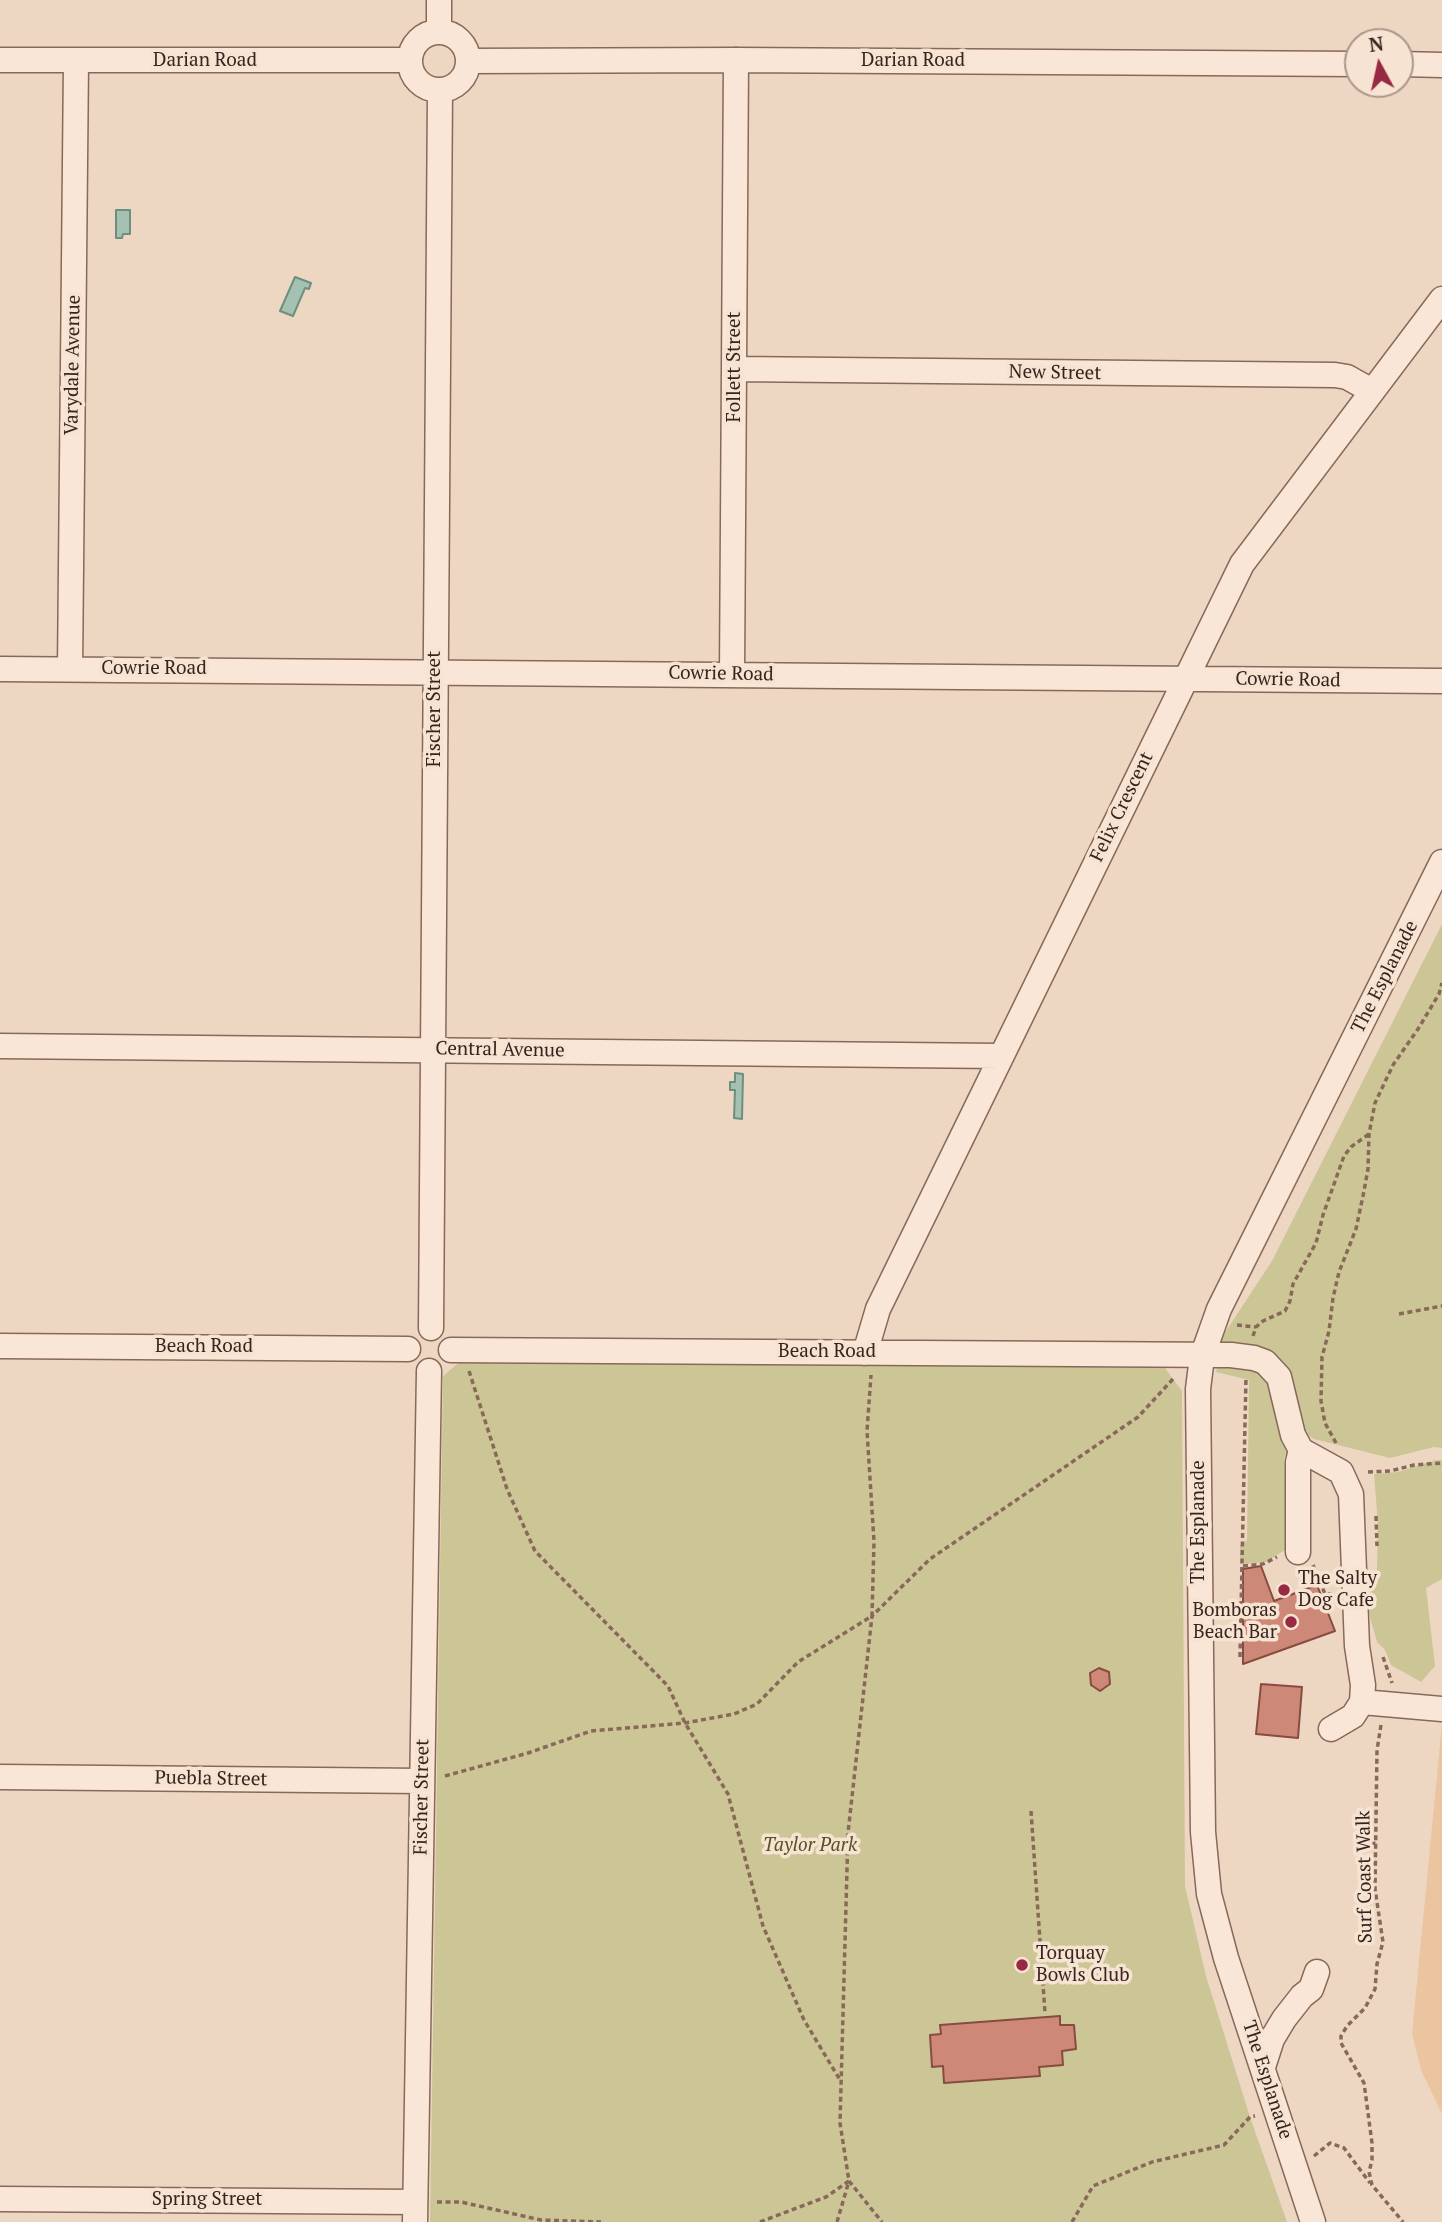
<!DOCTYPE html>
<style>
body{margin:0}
#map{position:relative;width:1442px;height:2222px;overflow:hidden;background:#eed7c2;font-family:"PT Serif",serif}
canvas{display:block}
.north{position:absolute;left:1344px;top:28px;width:70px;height:70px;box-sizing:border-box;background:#f6e3d2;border:2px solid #aa978a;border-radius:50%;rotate:352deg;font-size:19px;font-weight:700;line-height:28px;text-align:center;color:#38241e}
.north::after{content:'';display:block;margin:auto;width:24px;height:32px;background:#982943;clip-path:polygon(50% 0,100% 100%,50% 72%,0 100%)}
</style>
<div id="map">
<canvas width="1442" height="2222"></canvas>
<div class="north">N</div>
</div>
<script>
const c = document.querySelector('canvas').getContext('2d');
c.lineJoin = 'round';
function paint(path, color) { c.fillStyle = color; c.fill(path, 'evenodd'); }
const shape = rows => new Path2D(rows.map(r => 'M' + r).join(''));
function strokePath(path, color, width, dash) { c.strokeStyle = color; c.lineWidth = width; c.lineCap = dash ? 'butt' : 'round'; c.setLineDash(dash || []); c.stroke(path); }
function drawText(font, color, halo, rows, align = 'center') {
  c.font = font + ' "PT Serif",serif'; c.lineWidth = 7; c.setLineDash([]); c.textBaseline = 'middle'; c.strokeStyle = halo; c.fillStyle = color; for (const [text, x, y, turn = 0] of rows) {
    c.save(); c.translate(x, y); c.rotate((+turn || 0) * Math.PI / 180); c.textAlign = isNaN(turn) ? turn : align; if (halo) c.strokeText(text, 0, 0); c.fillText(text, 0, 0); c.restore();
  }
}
paint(shape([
 [1442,924,1442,1448,1434,1447,1390,1458,1314,1439,1304,1433,1282,1360,1264,1370,1289,1447,1284,1458,1288,1548,1266,1562,1246,1564,1240,1562,1240,1546,1247,1540,1249,1380,1216,1372,1222,1337,1272,1261],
 [464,1358,1165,1368,1182,1391,1185,1886,1206,1976,1250,2117,1287,2222,430,2222,443,1376],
 [1436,1460,1442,1460,1442,1579,1426,1588,1435,1666,1421,1682,1391,1665,1385,1650,1377,1642,1371,1621,1368,1607,1369,1587,1376,1576,1377,1567,1378,1525,1374,1474,1398,1472]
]), '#ccc696');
paint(shape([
 [1442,1723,1442,2114,1421,2070,1412,2034]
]), '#eac59f');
const water = shape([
 [116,210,130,210,130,234,123,234,122,238,116,238,116,210],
 [295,277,311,283,309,289,305,288,293,316,280,311,295,277],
 [735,1073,743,1074,742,1119,734,1118,735,1090,730,1090,730,1082,735,1082,735,1073]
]);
paint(water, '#a5c1b2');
strokePath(water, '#6c8f7e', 2);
const building = shape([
 [1261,1566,1274,1601,1317,1585,1335,1631,1243,1664,1243,1569,1261,1566],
 [1099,1668,1109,1672,1110,1684,1100,1691,1091,1685,1090,1673,1099,1668],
 [1261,1684,1302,1687,1298,1738,1256,1734,1261,1684],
 [1060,2016,1060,2025,1074,2025,1076,2049,1062,2051,1063,2065,1039,2067,1040,2076,944,2083,943,2066,932,2067,930,2035,941,2034,940,2025,1060,2016]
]);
paint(building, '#cd8878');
strokePath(building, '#884b3f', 2);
const minor = shape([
 [439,32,439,0],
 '410 61a29 29 0 1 1 58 0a29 29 0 1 1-58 0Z',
 [0,60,409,60],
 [468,61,736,60,1358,64],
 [1400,64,1442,65],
 [735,369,1335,375,1347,377,1372,391],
 [0,669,1442,681],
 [70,669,76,61],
 [732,675,736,60],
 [0,1046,1000,1056],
 [431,1328,440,90],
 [0,1346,408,1349],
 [451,1350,1231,1355,1254,1358,1265,1362,1279,1377,1293,1435,1301,1450,1341,1472,1351,1494,1357,1646,1363,1685,1362,1702,1353,1716,1331,1729],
 [865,1353,878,1309,1242,564,1442,299],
 [1298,1552,1298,1462,1301,1450],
 [1362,1702,1442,1709],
 [0,1777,422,1781],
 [1263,2067,1272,2039,1284,2019,1302,1996,1311,1989,1317,1972],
 [0,2199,415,2202],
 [415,2222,429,1371],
 [1313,2222,1226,1958,1209,1894,1203,1832,1198,1389,1202,1357,1219,1309,1442,862]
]);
strokePath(minor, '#886859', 27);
strokePath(shape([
 [1399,1314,1442,1306],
 [1237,1325,1256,1327],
 [1253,1336,1256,1327,1263,1321,1285,1311,1290,1301,1293,1284,1316,1243,1323,1215,1344,1156,1351,1147,1369,1134],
 [469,1371,507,1489,535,1551,668,1686,685,1723,728,1794,763,1926,804,2020,840,2080],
 [1336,1443,1325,1423,1321,1401,1322,1357,1329,1331,1333,1298,1339,1272,1356,1229,1363,1196,1368,1169,1369,1134,1375,1103,1393,1065,1418,1029,1439,994,1442,983],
 [1368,1472,1390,1471,1414,1465,1442,1463],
 [1376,1516,1377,1546],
 [1313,1565,1325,1594,1335,1594],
 [1243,1566,1263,1564,1277,1557],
 [1240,1657,1246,1377],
 [1383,1657,1392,1683],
 [1381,1725,1377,1750,1375,1889,1383,1942,1377,1964,1375,1989,1365,2008,1347,2026,1341,2036,1341,2043,1364,2083,1372,2143,1372,2160,1369,2172,1372,2185,1403,2222],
 [445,1776,528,1753,591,1731,685,1723,734,1714,757,1704,798,1662,872,1616,874,1541,867,1431,871,1375],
 [1031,1811,1045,2013],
 [1362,1844,1376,1843],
 [1314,2156,1330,2143,1344,2148,1370,2183],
 [849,2181,882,2222],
 [437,2202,461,2202,541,2220,601,2222],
 [760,2222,826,2197,849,2181,840,2123,848,1833,872,1616,930,1559,1138,1417,1173,1379],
 [837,2222,849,2181],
 [1072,2222,1093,2186,1152,2162,1224,2145,1250,2117,1255,2116]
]), '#886859', 3.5, [5, 3.5]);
strokePath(minor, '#f9e6d6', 24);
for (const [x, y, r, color] of [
 [1284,1590,7,"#982943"],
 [1291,1622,7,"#982943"],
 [1022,1965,7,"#982943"]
]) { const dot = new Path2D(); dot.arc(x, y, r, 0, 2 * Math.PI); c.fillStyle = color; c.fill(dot); strokePath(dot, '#f6e3d2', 2.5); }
drawText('19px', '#38241e', '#f6e3d2', [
 ["Darian Road",205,61],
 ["Darian Road",913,61],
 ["Varydale Avenue",73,365,-89],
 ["Follett Street",735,367,-90],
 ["New Street",1055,373,1],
 ["Cowrie Road",154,669],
 ["Cowrie Road",721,674,1],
 ["Cowrie Road",1288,680,1],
 ["Fischer Street",435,709,-90],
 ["Felix Crescent",1122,807,-64],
 ["The Esplanade",1385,977,-63],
 ["Central Avenue",500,1050,1],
 ["Beach Road",204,1347],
 ["Beach Road",827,1352],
 ["The Esplanade",1199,1522,-90],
 ["Puebla Street",211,1779,1],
 ["Fischer Street",422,1797,-89],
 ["Surf Coast Walk",1365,1877,-91],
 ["The Esplanade",1267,2080,72],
 ["Spring Street",207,2200]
]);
drawText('19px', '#38241e', '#f6e3d2', [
 ["The Salty",1298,1579],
 ["Dog Cafe",1298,1601],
 ["Bomboras",1277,1611,"right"],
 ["Beach Bar",1277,1633,"right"],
 ["Torquay",1036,1954],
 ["Bowls Club",1036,1976]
], 'left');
drawText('italic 19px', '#535524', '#f6e3d2', [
 ["Taylor Park",810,1846]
]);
</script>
